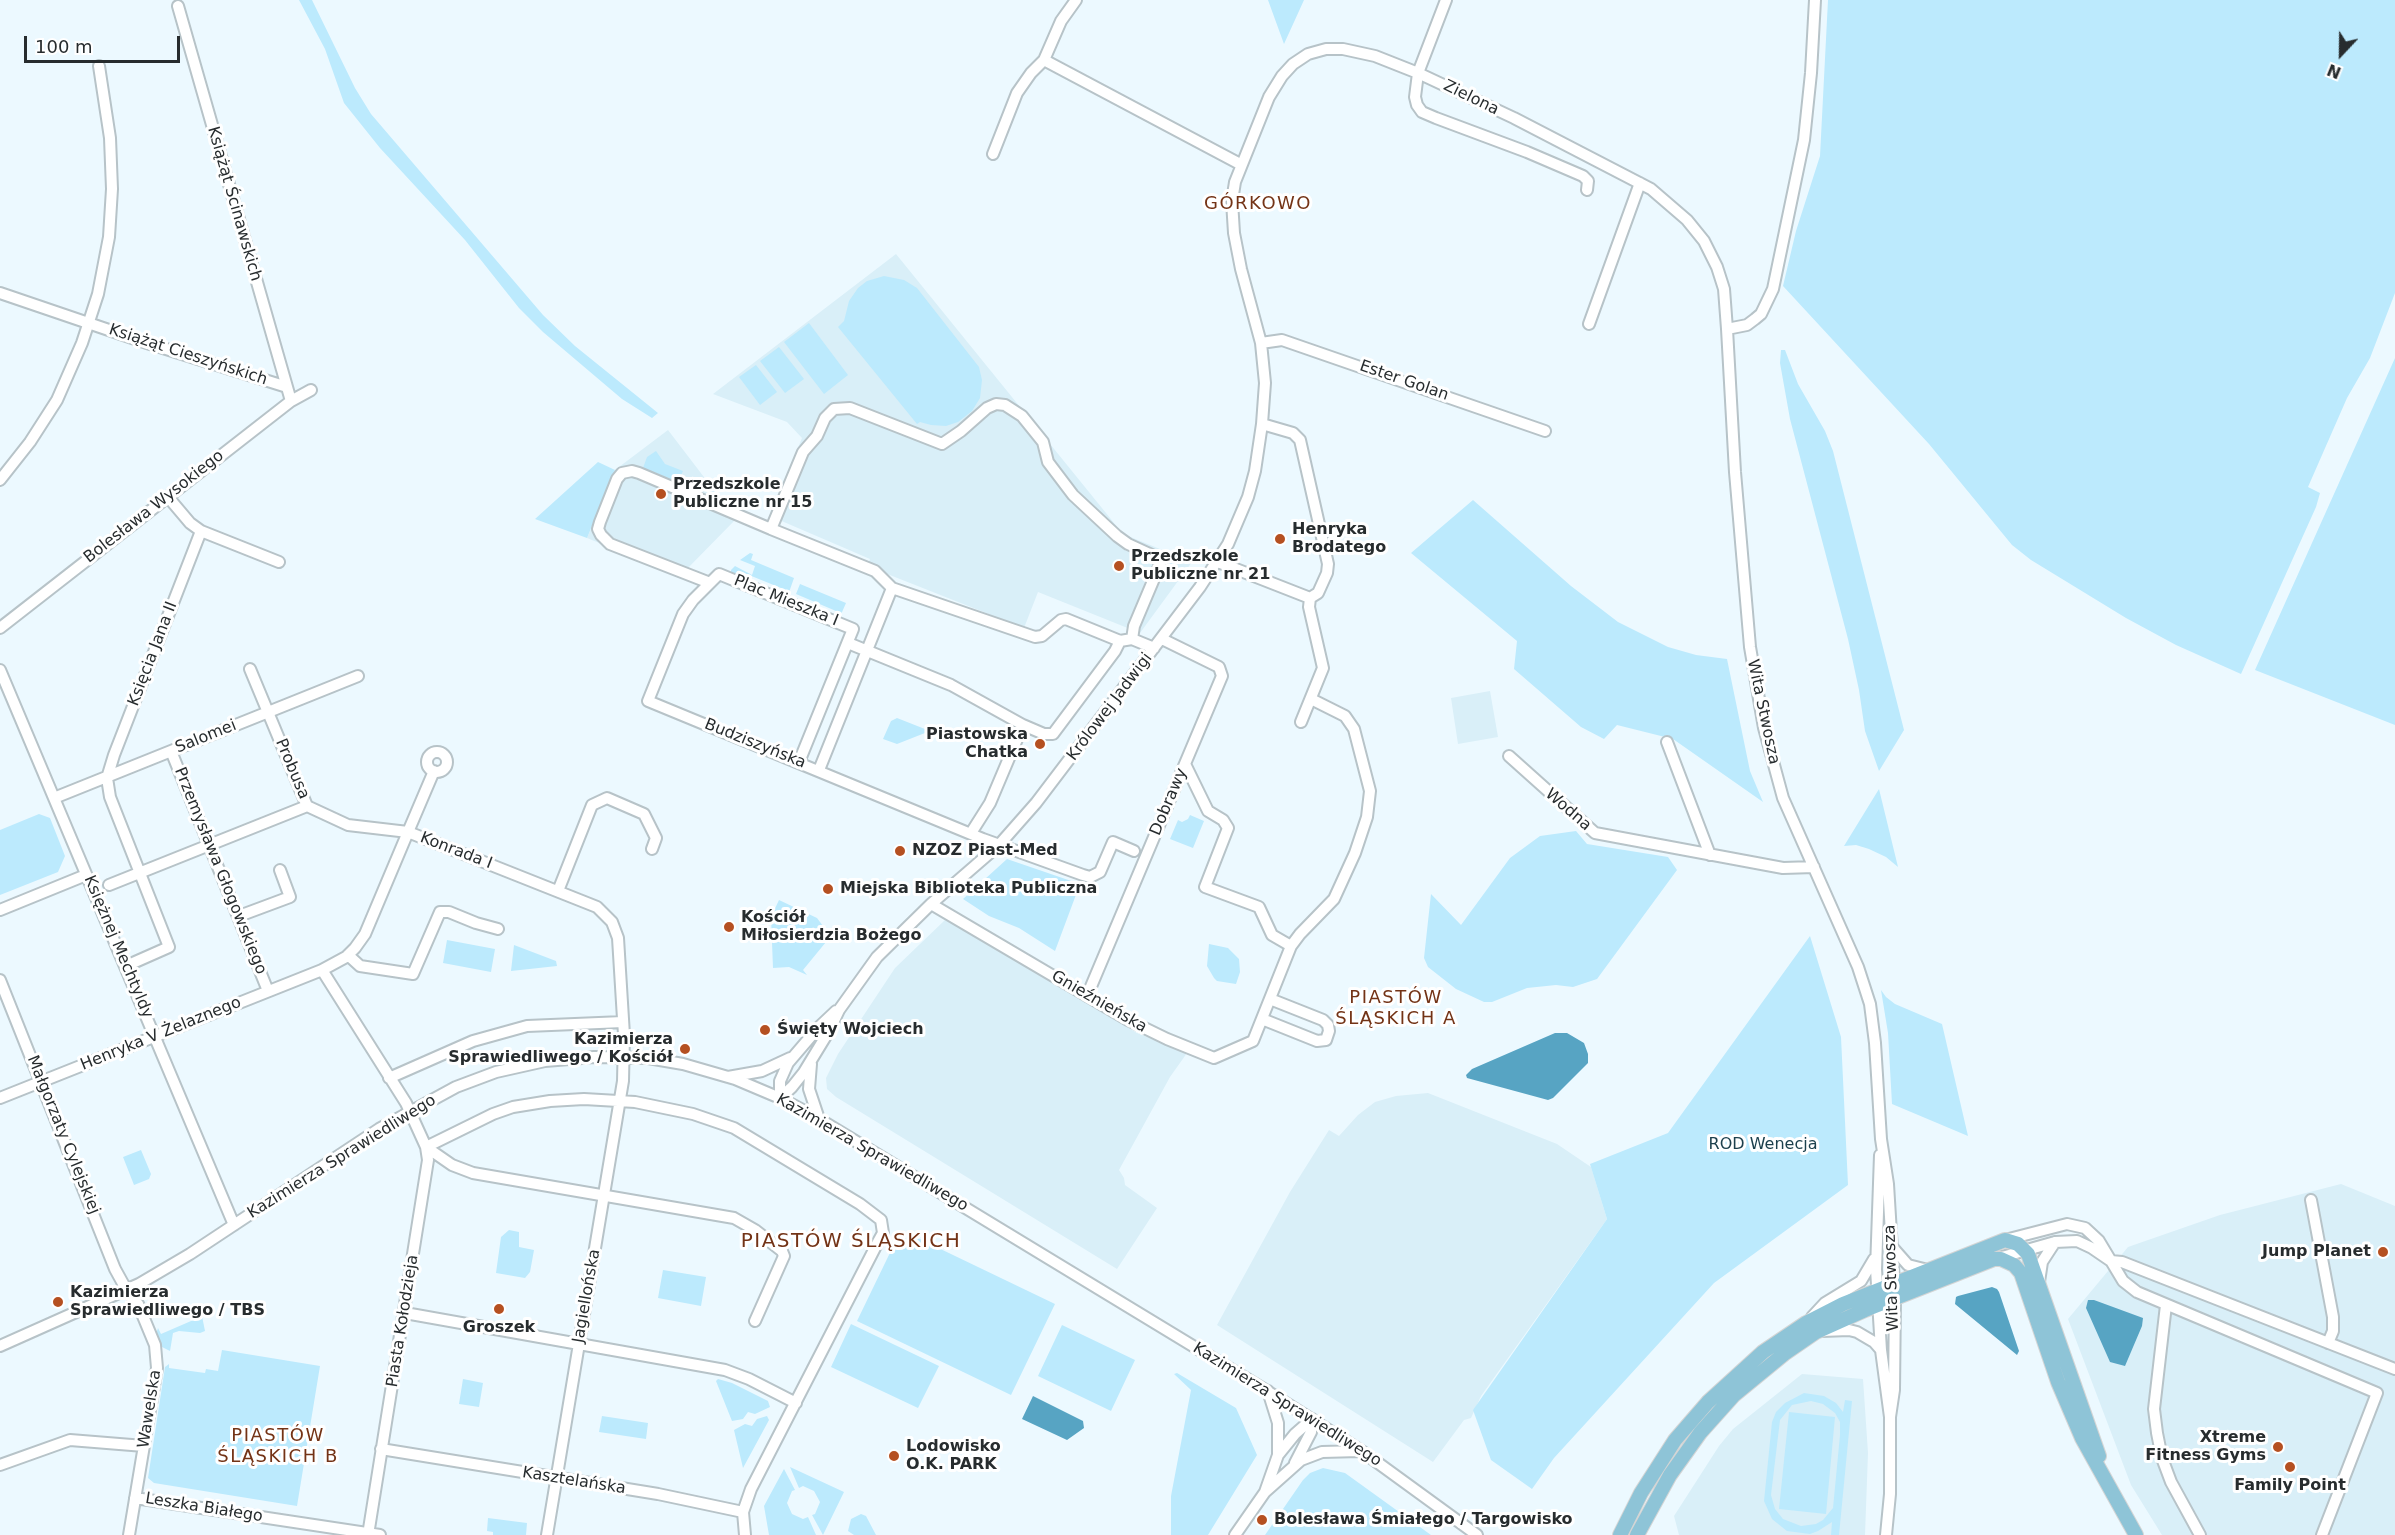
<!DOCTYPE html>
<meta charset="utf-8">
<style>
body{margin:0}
#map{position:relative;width:2395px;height:1535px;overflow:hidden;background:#ecf9ff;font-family:"DejaVu Sans",sans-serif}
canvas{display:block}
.north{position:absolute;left:2311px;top:24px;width:60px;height:60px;-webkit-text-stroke:4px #fff;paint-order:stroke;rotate:202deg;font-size:16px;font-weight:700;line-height:24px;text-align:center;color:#272c2e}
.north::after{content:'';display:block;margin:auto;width:21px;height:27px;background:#272c2e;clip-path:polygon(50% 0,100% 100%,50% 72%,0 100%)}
.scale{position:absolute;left:24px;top:36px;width:156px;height:27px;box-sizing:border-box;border:3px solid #272c2e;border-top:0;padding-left:8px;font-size:18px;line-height:21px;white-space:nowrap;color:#272c2e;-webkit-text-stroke:4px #fff;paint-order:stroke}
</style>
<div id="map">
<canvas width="2395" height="1535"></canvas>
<div class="north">N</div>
<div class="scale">100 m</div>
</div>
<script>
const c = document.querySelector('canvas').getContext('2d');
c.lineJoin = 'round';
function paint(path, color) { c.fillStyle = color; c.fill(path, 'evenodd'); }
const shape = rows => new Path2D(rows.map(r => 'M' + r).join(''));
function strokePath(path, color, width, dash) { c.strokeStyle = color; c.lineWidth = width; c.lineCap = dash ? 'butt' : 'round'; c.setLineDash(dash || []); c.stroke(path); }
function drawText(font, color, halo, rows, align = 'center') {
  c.font = font + ' "DejaVu Sans",sans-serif'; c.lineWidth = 6; c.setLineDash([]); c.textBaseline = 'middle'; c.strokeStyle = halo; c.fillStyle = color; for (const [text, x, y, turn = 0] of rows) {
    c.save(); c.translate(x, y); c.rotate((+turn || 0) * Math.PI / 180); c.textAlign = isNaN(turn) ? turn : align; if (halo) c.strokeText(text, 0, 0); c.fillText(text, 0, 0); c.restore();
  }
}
paint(shape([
 [896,254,1123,534,1192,562,1140,633,1038,592,1024,628,867,566,870,559,770,516,802,438,787,422,713,394],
 [668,430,736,519,686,570,683,577,587,538,615,470],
 [1490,691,1498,737,1458,744,1451,698],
 [945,920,988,942,1137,1033,1187,1053,1170,1077,1119,1170,1124,1178,1125,1185,1157,1208,1117,1269,836,1097,827,1089,826,1078,838,1054,895,968],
 [1428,1093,1557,1144,1585,1163,1591,1167,1607,1219,1481,1396,1471,1418,1464,1420,1433,1462,1217,1325,1290,1192,1329,1130,1339,1136,1358,1115,1375,1102,1396,1096],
 [2341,1184,2395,1206,2395,1535,2162,1535,2131,1485,2068,1319,2128,1247,2220,1215],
 [1802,1374,1863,1379,1868,1453,1865,1535,1679,1535,1674,1516,1719,1446,1733,1429]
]), '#d9eff8');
paint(shape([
 [299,0,312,0,355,88,371,114,543,315,575,346,658,413,652,418,622,399,543,332,519,308,465,240,380,148,344,103,325,49],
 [1268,0,1304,0,1284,44],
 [1828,0,2395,0,2395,293,2370,358,2347,398,2308,487,2320,493,2316,507,2241,674,2176,645,2126,618,2031,560,2012,545,1929,444,1783,286,1796,231,1820,156],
 [884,276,904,280,917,288,979,367,982,380,980,398,972,411,958,422,946,426,931,425,920,422,917,424,838,327,844,321,849,301,858,288,867,281],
 [809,323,848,375,824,394,784,342],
 [779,347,804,379,785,393,760,361],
 [1781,350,1785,350,1798,384,1825,431,1833,451,1904,730,1879,771,1865,731,1859,690,1848,639,1790,419,1780,363],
 [2395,358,2395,725,2255,670],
 [756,365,777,392,760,405,739,377],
 [656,451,665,464,683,471,678,482,643,468,647,457],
 [598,462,615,470,587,538,535,519],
 [1473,500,1571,586,1618,622,1668,647,1696,655,1727,659,1750,771,1763,802,1673,739,1617,725,1604,739,1581,727,1514,669,1517,641,1411,553],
 [750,553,753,554,751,560,794,578,787,598,783,597,781,588,744,573,747,582,731,575,731,570,735,566,752,575,755,566,740,560],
 [800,584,846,603,839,619,836,611,796,594],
 [897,718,930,731,897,744,883,739,891,721],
 [1879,789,1898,867,1886,857,1869,849,1856,845,1844,846],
 [39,814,50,818,65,856,58,872,0,895,0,830],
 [1190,815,1204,821,1193,848,1170,839,1178,820,1182,822,1188,819],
 [1576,831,1587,844,1668,857,1677,870,1597,979,1573,987,1556,985,1527,988,1492,1002,1484,1002,1456,989,1428,967,1424,958,1431,894,1461,925,1510,858,1540,836],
 [1007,859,1080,884,1055,951,1019,928,989,916,963,899],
 [779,900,817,918,823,926,826,942,803,970,807,975,789,967,773,968,771,917],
 [1810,936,1841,1037,1848,1185,1714,1283,1554,1458,1532,1489,1491,1460,1473,1410,1607,1219,1590,1164,1668,1133],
 [447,940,495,949,491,972,443,963],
 [1209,944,1228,948,1239,959,1240,972,1236,984,1217,981,1214,978,1207,966],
 [514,945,556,961,557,966,511,971],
 [1881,990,1886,997,1895,1004,1942,1024,1968,1136,1892,1104,1888,1033],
 [141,1150,151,1174,149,1179,134,1185,123,1157],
 [509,1230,519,1232,519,1247,534,1250,530,1272,525,1278,496,1273,501,1237],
 [901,1230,1055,1304,1011,1395,857,1321],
 [663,1270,706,1277,701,1306,658,1298],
 [196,1312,202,1316,205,1331,200,1333,179,1331,173,1333,170,1351,162,1347,156,1334,158,1328,161,1334,198,1318],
 [851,1324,939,1366,918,1408,831,1367],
 [1062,1325,1135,1360,1111,1411,1038,1376],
 [222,1350,320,1366,297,1506,154,1483,148,1478,165,1367,169,1364,169,1368,205,1373,206,1369,218,1371],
 [1177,1373,1236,1408,1257,1455,1208,1535,1171,1535,1171,1496,1191,1390,1174,1374],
 [463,1379,483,1383,479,1407,459,1404],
 [718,1379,732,1383,768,1401,770,1407,755,1414,748,1412,743,1419,732,1421,716,1381],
 [1804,1393,1824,1396,1836,1403,1843,1412,1845,1400,1852,1401,1839,1535,1831,1535,1832,1522,1818,1531,1810,1534,1787,1531,1772,1519,1764,1501,1772,1422,1776,1412,1785,1403],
 [1811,1401,1823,1404,1835,1413,1840,1422,1840,1435,1833,1508,1823,1520,1816,1524,1801,1526,1783,1519,1775,1509,1771,1495,1780,1420,1792,1405],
 [1789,1412,1835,1417,1826,1514,1779,1509],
 [602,1416,648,1423,646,1439,599,1432],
 [767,1416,769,1420,743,1468,734,1430,745,1424,752,1426,757,1419],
 [790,1467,844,1492,823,1535,812,1515,815,1514,820,1502,814,1491,803,1486,799,1488],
 [1323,1468,1345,1473,1431,1535,1265,1535,1303,1480,1310,1473],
 [784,1469,795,1490,792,1491,787,1503,792,1514,803,1519,808,1517,816,1535,769,1535,764,1506],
 [861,1514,866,1516,876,1535,854,1535,848,1531,851,1519],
 [488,1518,527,1523,526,1535,493,1535,493,1532,487,1531]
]), '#bceafd');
paint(shape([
 [1555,1033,1567,1033,1584,1043,1588,1054,1588,1063,1553,1098,1548,1100,1467,1078,1466,1075,1472,1069],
 [1992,1287,1997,1289,1999,1292,2019,1351,2017,1355,1955,1304,1956,1297,1958,1296],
 [2088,1300,2094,1300,2143,1318,2142,1326,2125,1366,2110,1362,2086,1308],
 [1033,1396,1083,1421,1084,1428,1067,1440,1022,1419]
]), '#57a4c3');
const minor = shape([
 [1446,0,1418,73,1415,97,1417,105,1422,112,1436,118,1527,152,1583,176,1588,181,1587,190],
 [178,6,291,401],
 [1044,60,1240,164],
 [993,154,1017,93,1031,73,1044,60,1061,21,1076,0],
 [0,293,147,343,287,387],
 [1589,324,1640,183],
 [1727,329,1747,325,1755,319,1761,314,1773,289,1804,140,1811,73,1815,0],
 [1261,343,1282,340,1545,431],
 [1262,424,1293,433,1300,440,1328,564,1327,573,1318,593,1310,598],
 [0,480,30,442,57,400,82,343,98,294,109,237,112,189,110,138,99,66],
 [168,497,190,523,201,531],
 [771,529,875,571,892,588],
 [1218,562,1310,598,1309,607,1323,668,1301,722],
 [710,583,610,544,601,535,598,529,600,522,617,479,622,473,632,471,639,473,771,529,803,452,817,436,825,418,834,409,850,408,942,444,961,431,987,408,996,404,1005,405,1022,416,1043,442,1048,462,1073,495,1117,536,1128,544,1154,556,1161,562,1134,626,1132,639],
 [0,628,291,401,311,390],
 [848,643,951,685,1023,725],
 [250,669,307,806,348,825,408,832,434,771],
 [0,670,234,1225],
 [1667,742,1710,855],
 [171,751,268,991],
 '427 762a10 10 0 1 1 20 0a10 10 0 1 1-20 0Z',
 [1509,756,1595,833,1783,868,1814,867],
 [799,762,853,629,719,574,693,600,683,614,648,701,983,839,1083,875,1090,877,1100,872,1113,842,1134,851],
 [1185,764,1208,811,1223,820,1228,828,1205,887,1259,907,1272,935,1291,946],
 [819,770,892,588,1035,637,1042,636,1061,620,1066,619,1120,641,1132,639,1154,648],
 [54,798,358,676],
 [971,833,990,803,1023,725,1044,734,1053,734,1115,651,1120,641],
 [109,885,307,806],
 [558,891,592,805,607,798,644,814,656,838,652,849],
 [931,904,1128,1020,1167,1039,1214,1058,1253,1041,1291,946,1300,934,1334,899,1355,853,1367,817,1370,791,1354,729,1345,716,1311,699],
 [0,910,86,875],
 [239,916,290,897,280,870],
 [348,955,360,966,413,974,440,912,449,912,476,923,498,929],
 [126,966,169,947,110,797,107,778,114,755,201,531,279,562],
 [0,980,115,1269,126,1289,138,1304,155,1345,157,1368,129,1535],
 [1087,996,1222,676,1219,667,1162,639],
 [1262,1019,1317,1041,1326,1040,1329,1031,1328,1025,1323,1020,1270,999],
 [811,1064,809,1089,819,1119],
 [728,1077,762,1071,790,1058],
 [389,1078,473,1041,527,1026,623,1022],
 [0,1098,322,970],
 [780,1098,792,1087,804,1072,829,1031,839,1010,877,957,931,904,999,845,1036,803,1200,587,1228,544,1248,497,1255,471,1262,424,1265,383,1261,343,1241,269,1234,233,1232,201,1235,182,1269,97,1282,76,1293,64,1308,54,1326,49,1343,49,1375,56,1418,73,1514,118,1651,189,1687,220,1704,241,1717,267,1724,289,1727,329,1735,472,1750,647,1764,728,1783,798,1858,967,1870,1004,1875,1043,1881,1139,1888,1184,1895,1299,1894,1390,1890,1417],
 [780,1098,780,1081,788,1063,818,1028,836,1011],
 [426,1147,493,1114,513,1107,550,1101,584,1099,635,1102,693,1114,734,1128,860,1204,881,1220,883,1233,878,1242,751,1489,743,1512,745,1535],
 [426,1147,452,1165,473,1173,734,1218,755,1230,782,1251,784,1256,755,1321],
 [1880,1155,1876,1269,1881,1350,1890,1417,1890,1494,1886,1535],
 [2311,1200,2333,1317,2333,1331,2328,1343],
 [2005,1240,2067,1224,2085,1228,2099,1241,2123,1281,2137,1292,2377,1393,2322,1535],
 [1893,1248,1908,1265,1928,1270],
 [1995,1259,2055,1242,2077,1241,2092,1248,2111,1261,2122,1262,2395,1369],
 [2039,1282,2042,1262,2055,1242],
 [2166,1305,2154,1409,2157,1433,2162,1458,2171,1482,2200,1535],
 [405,1313,725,1370,749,1379,796,1403],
 [1812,1317,1825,1303,1861,1281,1874,1259],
 [1822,1331,1849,1330,1857,1332,1874,1342,1881,1350],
 [0,1346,139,1284,190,1254,379,1129,456,1087,496,1072,545,1061,594,1057,648,1058,683,1064,735,1079,780,1098,819,1119,1267,1391,1363,1452,1477,1535],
 [1268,1391,1278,1423,1278,1455],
 [381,1449,658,1494,743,1512],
 [1295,1463,1311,1432,1312,1419],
 [0,1465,70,1440,144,1446],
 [1265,1492,1278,1455,1295,1434,1312,1419],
 [135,1498,380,1535],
 [368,1535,428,1160,426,1147,406,1103,322,970,346,957,355,948,365,934,408,832,597,907,612,922,618,938,624,1035,623,1081,547,1535],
 [1235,1535,1265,1492,1301,1460,1322,1452,1360,1451]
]);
const major = shape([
 [1620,1535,1641,1493,1675,1440,1708,1402,1763,1352,1806,1323,1843,1304,2005,1240,2018,1244,2028,1254,2099,1456],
 [1637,1535,1670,1475,1700,1433,1734,1395,1784,1354,1816,1332,1865,1310,1994,1259,2001,1259,2014,1265,2021,1273,2058,1382,2082,1438,2136,1535]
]);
strokePath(minor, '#b7c3c8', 14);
strokePath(major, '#d4d5d5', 16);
strokePath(minor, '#fff', 10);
strokePath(major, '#8ec4d7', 14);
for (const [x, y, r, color] of [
 [661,494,6,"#b55021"],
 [1280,539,6,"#b55021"],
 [1119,566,6,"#b55021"],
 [1040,744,6,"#b55021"],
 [900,851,6,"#b55021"],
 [828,889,6,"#b55021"],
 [729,927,6,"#b55021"],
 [765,1030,6,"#b55021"],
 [685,1049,6,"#b55021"],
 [2383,1252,6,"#b55021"],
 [58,1302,6,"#b55021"],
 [499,1309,6,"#b55021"],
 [2278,1447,6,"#b55021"],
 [894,1456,6,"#b55021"],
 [2290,1467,6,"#b55021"],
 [1262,1520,6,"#b55021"]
]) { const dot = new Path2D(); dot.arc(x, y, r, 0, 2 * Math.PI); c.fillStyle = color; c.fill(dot); strokePath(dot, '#fff', 2); }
drawText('16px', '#272c2e', '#fff', [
 ["Zielona",1471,98,26],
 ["Książąt Ścinawskich",234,204,74],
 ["Książąt Cieszyńskich",188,355,18],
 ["Ester Golan",1404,381,19],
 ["Bolesława Wysokiego",154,507,-38],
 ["Plac Mieszka I",786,601,22],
 ["Księcia Jana II",153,654,-69],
 ["Królowej Jadwigi",1110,707,-53],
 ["Wita Stwosza",1763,712,78],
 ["Salomei",206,737,-22],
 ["Budziszyńska",755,744,22],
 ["Probusa",292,769,67],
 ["Dobrawy",1169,802,-67],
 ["Wodna",1568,810,41],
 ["Konrada I",456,851,21],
 ["Przemysława Głogowskiego",220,871,68],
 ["Księżnej Mechtyldy",118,947,67],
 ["Gnieźnieńska",1099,1002,30],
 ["Henryka V Żelaznego",161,1034,-22],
 ["Małgorzaty Cylejskiej",63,1135,68],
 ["Kazimierza Sprawiedliwego",872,1153,30],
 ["Kazimierza Sprawiedliwego",342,1157,-32],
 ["Wita Stwosza",1892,1278,-92],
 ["Jagiellońska",587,1296,-80],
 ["Piasta Kołodzieja",403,1321,-81],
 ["Kazimierza Sprawiedliwego",1287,1405,32],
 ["Wawelska",150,1409,-81],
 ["Kasztelańska",574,1481,9],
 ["Leszka Białego",204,1508,9]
]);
drawText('bold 16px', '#272c2e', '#fff', [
 ["Przedszkole",673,485],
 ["Publiczne nr 15",673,503],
 ["Henryka",1292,530],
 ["Brodatego",1292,548],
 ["Przedszkole",1131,557],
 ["Publiczne nr 21",1131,575],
 ["Piastowska",1028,735,"right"],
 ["Chatka",1028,753,"right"],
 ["NZOZ Piast-Med",912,851],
 ["Miejska Biblioteka Publiczna",840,889],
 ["Kościół",741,918],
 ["Miłosierdzia Bożego",741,936],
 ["Święty Wojciech",777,1030],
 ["Kazimierza",673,1040,"right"],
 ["Sprawiedliwego / Kościół",673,1058,"right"],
 ["Jump Planet",2371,1252,"right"],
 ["Kazimierza",70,1293],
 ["Sprawiedliwego / TBS",70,1311],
 ["Groszek",499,1328,"center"],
 ["Xtreme",2266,1438,"right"],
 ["Fitness Gyms",2266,1456,"right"],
 ["Lodowisko",906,1447],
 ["O.K. PARK",906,1465],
 ["Family Point",2290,1486,"center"],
 ["Bolesława Śmiałego / Targowisko",1274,1520]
], 'left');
drawText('16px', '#1c404d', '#fff', [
 ["ROD Wenecja",1763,1145]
]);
c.letterSpacing = '1.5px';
drawText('18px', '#733316', '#fff', [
 ["GÓRKOWO",1258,204],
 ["PIASTÓW",1396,998],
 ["ŚLĄSKICH A",1396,1019],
 ["PIASTÓW",278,1436],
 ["ŚLĄSKICH B",278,1457]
]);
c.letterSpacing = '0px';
c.letterSpacing = '1.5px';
drawText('20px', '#733316', '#fff', [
 ["PIASTÓW ŚLĄSKICH",851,1242]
]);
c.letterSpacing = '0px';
</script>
